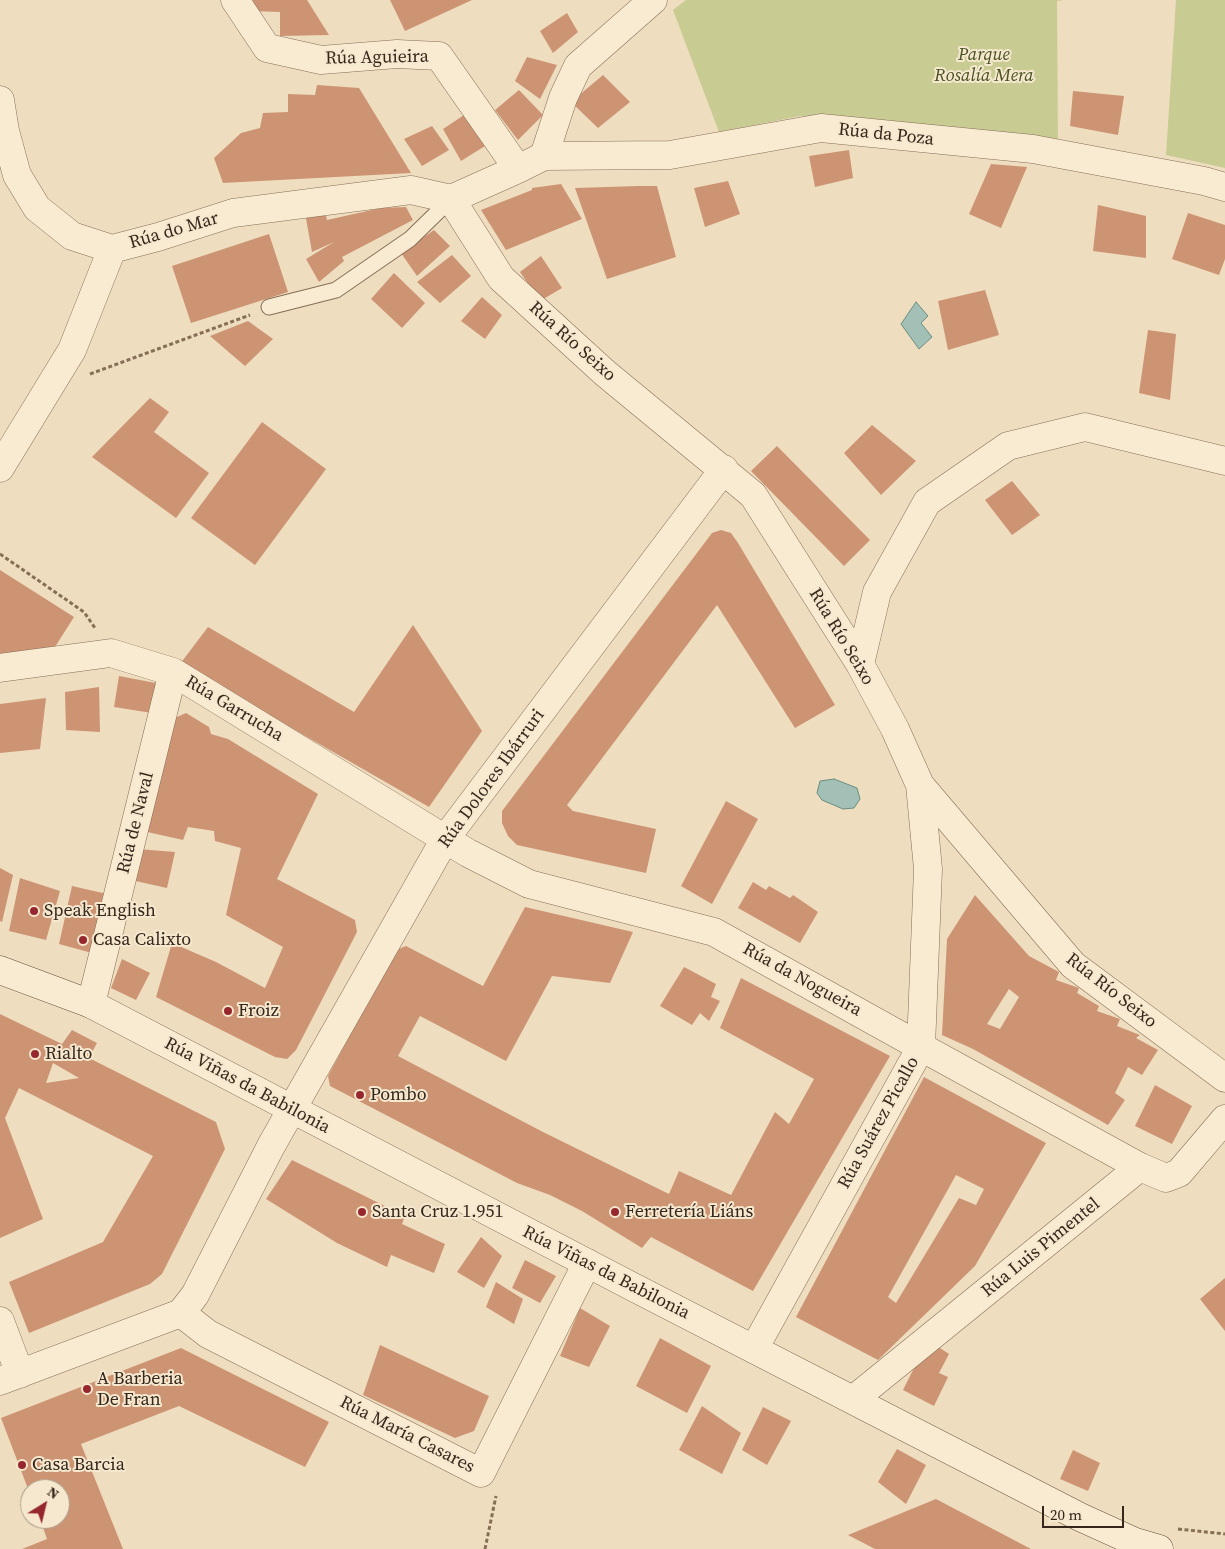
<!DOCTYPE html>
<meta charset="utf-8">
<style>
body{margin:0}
#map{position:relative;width:1225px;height:1549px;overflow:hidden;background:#eeddbf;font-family:"Source Serif 4",serif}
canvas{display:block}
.north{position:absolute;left:20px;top:1479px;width:50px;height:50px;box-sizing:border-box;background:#f5e8ce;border:1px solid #a99b87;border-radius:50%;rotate:36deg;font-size:14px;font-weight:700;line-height:20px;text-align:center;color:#36271c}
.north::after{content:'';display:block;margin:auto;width:18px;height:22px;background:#96272e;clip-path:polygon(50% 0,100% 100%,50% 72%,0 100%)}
.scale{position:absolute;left:1042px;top:1506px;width:82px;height:22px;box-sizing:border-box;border:2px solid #36271c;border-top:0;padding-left:6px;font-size:15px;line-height:18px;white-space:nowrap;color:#36271c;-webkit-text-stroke:4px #f5e8ce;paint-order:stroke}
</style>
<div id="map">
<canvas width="1225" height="1549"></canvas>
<div class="north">N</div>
<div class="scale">20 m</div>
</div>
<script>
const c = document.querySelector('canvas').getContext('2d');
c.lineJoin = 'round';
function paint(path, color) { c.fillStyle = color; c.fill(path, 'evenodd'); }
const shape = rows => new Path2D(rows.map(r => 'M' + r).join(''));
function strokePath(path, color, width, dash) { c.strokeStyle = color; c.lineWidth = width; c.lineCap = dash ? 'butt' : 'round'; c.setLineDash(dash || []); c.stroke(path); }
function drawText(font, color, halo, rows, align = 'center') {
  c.font = font + ' "Source Serif 4",serif'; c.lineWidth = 4; c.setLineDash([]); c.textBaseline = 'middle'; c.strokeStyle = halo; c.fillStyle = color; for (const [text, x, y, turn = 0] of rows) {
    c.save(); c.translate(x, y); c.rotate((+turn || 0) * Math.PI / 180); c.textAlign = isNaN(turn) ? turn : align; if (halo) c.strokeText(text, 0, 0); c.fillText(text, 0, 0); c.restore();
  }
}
paint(shape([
 [686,0,1064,0,1057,1,1058,139,800,116,719,132,673,10],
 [1176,0,1225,0,1225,168,1166,155]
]), '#c8cc93');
const water = shape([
 [916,302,928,316,921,323,932,337,919,349,901,324,916,302],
 [834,779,857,788,860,799,854,808,843,809,822,800,817,793,820,781,834,779]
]);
paint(water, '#a2c0b5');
strokePath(water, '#6a8d82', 1);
paint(shape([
 [253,0,307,0,329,35,280,36,280,12,252,11],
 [390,0,472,0,405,31],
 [567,13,578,32,553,53,540,31],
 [527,57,557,65,540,99,515,81],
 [603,75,630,102,598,128,571,102],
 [317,85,359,88,411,173,223,183,214,158,241,133,260,128,263,113,288,112,288,94,315,95],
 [519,90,543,115,518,140,495,110],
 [1073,91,1124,96,1118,135,1070,126],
 [467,113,485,146,461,161,443,129],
 [432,126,449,150,422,166,404,139],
 [849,150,853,178,815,187,809,156],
 [991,164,1027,167,1001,228,969,214],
 [728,181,740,214,705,227,694,188],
 [561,184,582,219,506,250,481,210,532,190,532,188],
 [639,186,657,186,676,257,607,279,575,188],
 [1098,205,1146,216,1146,258,1093,251],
 [406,207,413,220,342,257,344,261,319,282,306,259,334,242,312,252,305,213,325,210,327,220,381,208],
 [1188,213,1225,225,1225,259,1219,275,1172,259],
 [434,230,450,246,417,276,401,253],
 [269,234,288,292,191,323,172,266],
 [452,255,471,276,440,303,417,282],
 [541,256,562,288,540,301,520,272],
 [394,273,425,303,402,328,371,299],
 [985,290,999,335,948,350,938,301],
 [482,297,502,315,485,339,461,321],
 [248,321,273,339,245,366,210,336],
 [1148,330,1176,334,1170,400,1139,393],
 [150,398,169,412,154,432,209,473,176,518,92,457],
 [262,422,326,469,255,565,191,518],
 [872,425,916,461,881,495,844,453],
 [777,446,870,540,844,566,751,471],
 [1012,481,1040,515,1012,535,985,500],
 [721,530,731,533,738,543,835,705,795,728,717,605,567,805,573,811,656,829,646,873,517,845,508,836,502,823,502,811,712,533],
 [0,570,74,617,53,650,0,656],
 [413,625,482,731,429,807,180,664,208,627,354,712],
 [119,676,161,684,158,714,114,707],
 [99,687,100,732,66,730,65,692],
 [46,698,40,749,0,753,0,704],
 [186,713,209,727,211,734,228,739,318,794,277,879,355,920,357,932,296,1050,287,1059,275,1057,156,997,172,943,216,962,265,988,283,947,226,915,241,848,215,841,214,831,188,827,183,840,143,831,168,721],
 [726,801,758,819,712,904,681,886],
 [138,849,175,852,167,888,131,880],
 [0,868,13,875,2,922,0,921],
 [20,878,60,891,46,940,9,931],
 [753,882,766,890,769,886,790,898,793,895,818,912,800,943,738,908],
 [72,886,107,894,92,953,59,944],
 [975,895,1029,956,1059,972,1056,980,1079,988,1077,993,1099,1006,1097,1011,1120,1019,1117,1026,1140,1035,1136,1038,1158,1050,1142,1075,1128,1067,1115,1093,1125,1100,1108,1125,973,1049,942,1035,947,939],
 [1009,989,1019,997,1000,1029,987,1024],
 [525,907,633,932,610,983,552,976,506,1061,420,1016,398,1056,543,1132,669,1194,679,1171,731,1195,775,1112,789,1124,814,1079,720,1028,741,978,890,1056,753,1291,651,1237,642,1248,582,1211,550,1195,517,1183,330,1086,328,1076,396,950,406,946,483,986],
 [122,959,150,973,136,1000,111,988],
 [684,967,716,984,711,997,720,1001,709,1021,700,1013,692,1025,660,1006],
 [0,1014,62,1044,72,1030,97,1043,89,1058,216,1122,225,1149,162,1274,150,1284,29,1333,9,1282,103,1242,153,1156,19,1088,5,1118,43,1219,0,1238],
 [53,1063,79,1078,46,1083],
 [924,1077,1046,1143,975,1266,878,1360,796,1317],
 [956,1175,984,1189,976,1205,959,1198,896,1303,888,1297],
 [1155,1085,1192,1106,1172,1144,1135,1126],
 [292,1160,405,1216,402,1224,445,1244,434,1273,391,1255,387,1267,337,1243,266,1199],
 [481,1237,502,1256,484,1288,457,1272],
 [525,1260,556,1276,540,1303,512,1288],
 [1225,1278,1225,1331,1200,1299],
 [496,1282,523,1299,514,1324,486,1307],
 [580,1308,610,1326,589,1367,560,1356],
 [660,1338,711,1366,687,1413,636,1386],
 [934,1344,949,1354,939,1373,948,1377,934,1406,903,1390,916,1364],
 [380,1345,489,1396,474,1431,455,1438,363,1395],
 [181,1348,329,1422,305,1467,179,1406,81,1444,123,1549,22,1549,47,1539,40,1519,60,1519,60,1489,30,1489,30,1494,1,1418],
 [702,1406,741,1433,722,1474,679,1450],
 [763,1407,791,1421,767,1465,742,1450],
 [897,1449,926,1465,906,1504,878,1482],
 [1073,1450,1100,1463,1088,1491,1060,1479],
 [936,1499,1031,1549,875,1549,848,1535]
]), '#cd9474');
const lane = shape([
 [269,307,336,290,410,239,451,199]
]);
const street = shape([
 [235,0,267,48,321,60,397,54,439,56,518,169],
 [0,100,5,131,17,175,37,208,72,236,112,249],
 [544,156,670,155,821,128,1033,149,1204,181,1225,187],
 [451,199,501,278,605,373,753,495,860,664,895,729,920,785,1073,965,1225,1078],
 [112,249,158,237,233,213,411,190,451,199,518,169,544,156,563,98,578,66,653,0],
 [0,468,72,350,112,249],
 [860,664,877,592,927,502,1008,446,1085,427,1225,461],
 [0,668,111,653,173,672,468,853,529,884,714,932,921,1047,1140,1167,1166,1178,1179,1173,1225,1119],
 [91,1004,173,672],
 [181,1313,208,1334,481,1473,587,1263],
 [0,1321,20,1374],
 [754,1349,921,1047,928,869,920,785],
 [0,1381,181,1313,195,1295,271,1146,445,839,724,469],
 [854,1399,1140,1167]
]);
const secondary = shape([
 [0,970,91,1004,633,1287,1080,1517,1135,1542,1159,1549]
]);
strokePath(lane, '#876e57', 17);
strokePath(street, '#876e57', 29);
strokePath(secondary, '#684f3b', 29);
strokePath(shape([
 [90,374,250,315],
 [0,554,84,612,95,628],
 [1178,1529,1225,1534],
 [485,1549,496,1496]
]), '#876e57', 3, [4, 2.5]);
strokePath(lane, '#f9ebd2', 15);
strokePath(street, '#f9ebd2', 28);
strokePath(secondary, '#f9ebd2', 28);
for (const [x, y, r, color] of [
 [34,911,5,"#96272e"],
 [83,940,5,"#96272e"],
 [228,1011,5,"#96272e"],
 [35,1054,5,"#96272e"],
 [360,1095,5,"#96272e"],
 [362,1212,5,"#96272e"],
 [615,1212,5,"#96272e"],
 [87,1389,5,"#96272e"],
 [22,1465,5,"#96272e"]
]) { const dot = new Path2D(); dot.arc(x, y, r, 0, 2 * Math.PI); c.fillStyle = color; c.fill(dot); strokePath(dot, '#f5e8ce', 2); }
drawText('italic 18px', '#495322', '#f5e8ce', [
 ["Parque",984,55],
 ["Rosalía Mera",984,76]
]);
drawText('18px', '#36271c', '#f5e8ce', [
 ["Rúa Aguieira",377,58,-1],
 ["Rúa da Poza",886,135,6],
 ["Rúa do Mar",174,231,-16],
 ["Rúa Río Seixo",572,342,42],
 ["Rúa Río Seixo",841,637,59],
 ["Rúa Garrucha",234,709,31],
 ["Rúa Dolores Ibárruri",492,779,-54],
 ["Rúa de Naval",136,823,-76],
 ["Rúa da Nogueira",802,980,29],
 ["Rúa Río Seixo",1111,991,38],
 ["Rúa Viñas da Babilonia",247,1086,28],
 ["Rúa Suárez Picallo",879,1123,-61],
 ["Rúa Luis Pimentel",1041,1248,-39],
 ["Rúa Viñas da Babilonia",606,1273,27],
 ["Rúa María Casares",407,1435,27]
]);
drawText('18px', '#36271c', '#f5e8ce', [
 ["Speak English",44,911],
 ["Casa Calixto",93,940],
 ["Froiz",238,1011],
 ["Rialto",45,1054],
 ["Pombo",370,1095],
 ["Santa Cruz 1.951",372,1212],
 ["Ferretería Liáns",625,1212],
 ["A Barberia",97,1379],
 ["De Fran",97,1400],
 ["Casa Barcia",32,1465]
], 'left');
</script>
